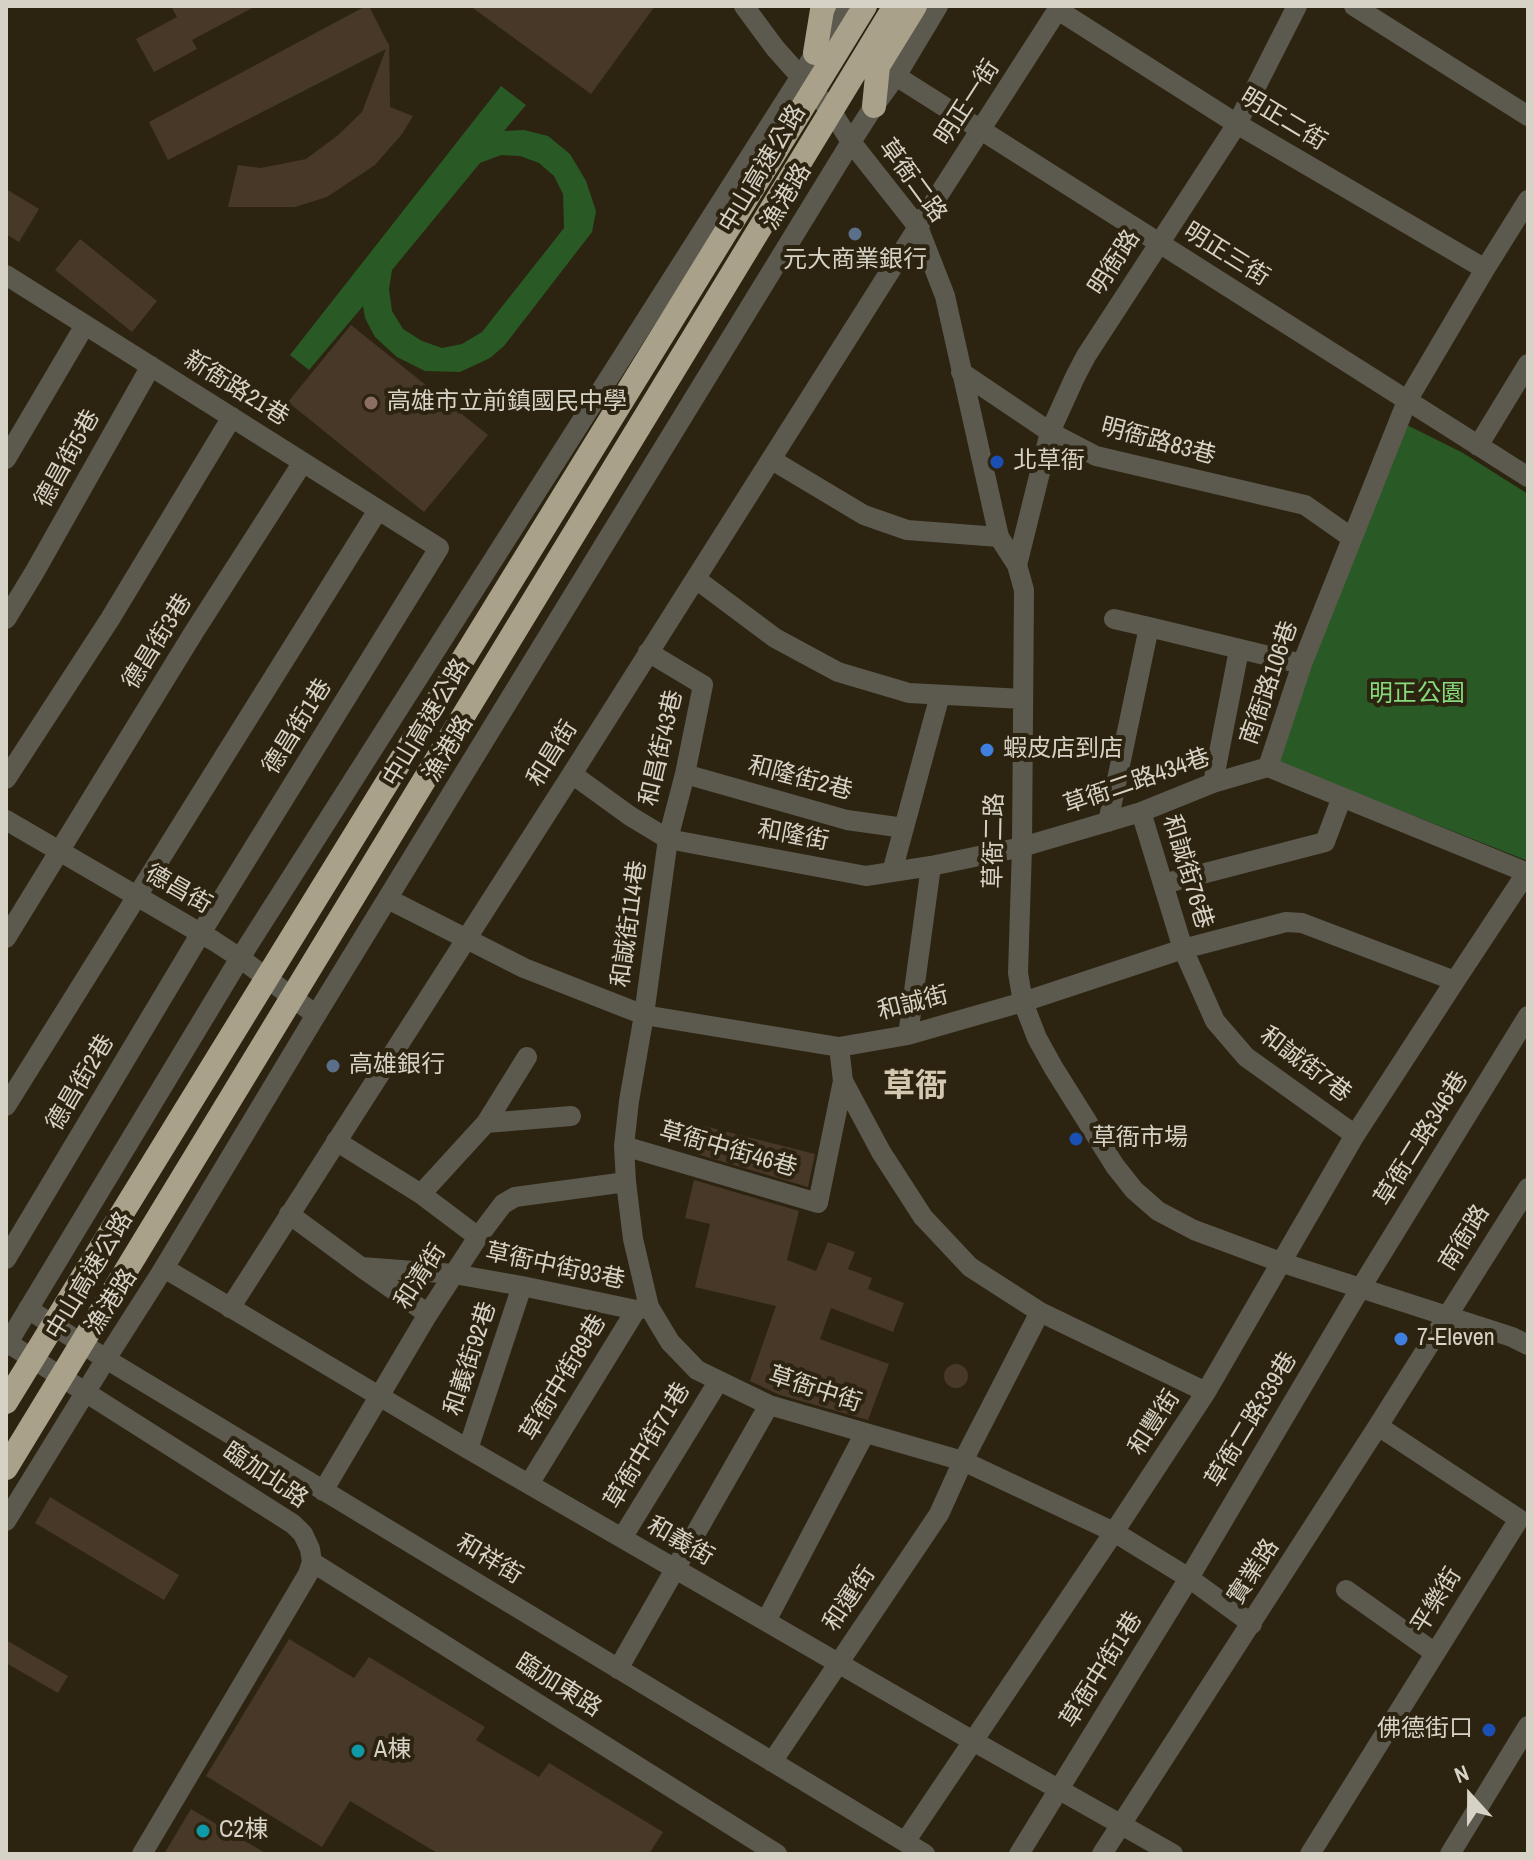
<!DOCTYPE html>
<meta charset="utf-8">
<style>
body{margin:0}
#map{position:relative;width:1534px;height:1860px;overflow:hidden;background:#2c2410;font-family:"Archivo Narrow",sans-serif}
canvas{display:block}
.frame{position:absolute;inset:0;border:8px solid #d7d2c6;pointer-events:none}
.north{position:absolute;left:1430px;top:1756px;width:80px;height:80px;-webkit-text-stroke:6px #2c2410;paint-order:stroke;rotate:339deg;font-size:22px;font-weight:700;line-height:32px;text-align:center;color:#d7d2c6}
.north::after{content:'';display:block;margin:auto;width:28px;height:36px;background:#d7d2c6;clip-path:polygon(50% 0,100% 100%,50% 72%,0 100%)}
</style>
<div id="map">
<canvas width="1534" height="1860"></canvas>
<div class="frame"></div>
<div class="north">N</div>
</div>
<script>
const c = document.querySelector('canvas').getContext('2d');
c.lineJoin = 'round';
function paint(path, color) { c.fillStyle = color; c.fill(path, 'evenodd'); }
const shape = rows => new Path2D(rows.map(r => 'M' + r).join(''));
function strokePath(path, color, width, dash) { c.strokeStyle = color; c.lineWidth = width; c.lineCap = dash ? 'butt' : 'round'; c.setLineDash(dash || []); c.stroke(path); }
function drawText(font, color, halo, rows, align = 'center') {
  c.font = font + ' "Archivo Narrow","Noto Sans TC",sans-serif'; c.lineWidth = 8; c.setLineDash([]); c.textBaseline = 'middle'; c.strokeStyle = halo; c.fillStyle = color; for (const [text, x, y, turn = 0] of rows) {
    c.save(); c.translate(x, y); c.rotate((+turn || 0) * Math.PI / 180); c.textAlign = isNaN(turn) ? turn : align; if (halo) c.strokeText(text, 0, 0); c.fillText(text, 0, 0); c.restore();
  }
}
paint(shape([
 [501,86,526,105,504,131,524,130,548,136,570,154,586,181,596,211,592,232,504,346,490,358,460,372,425,371,397,357,375,337,365,318,363,306,309,370,290,355],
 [501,155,520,156,539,163,554,176,563,194,564,228,482,332,462,344,442,348,422,341,403,329,392,311,389,289,392,270,480,163],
 [1401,422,1463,453,1528,494,1528,861,1279,762,1308,666]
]), '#295a25');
paint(shape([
 [171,6,256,6,192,40,197,49,154,72,136,39,177,17],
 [366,6,369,6,388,44,389,43,390,107,413,116,402,134,375,165,327,197,295,207,228,207,238,165,261,168,306,159,337,136,362,112,386,49,168,160,149,122],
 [470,6,655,6,591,94],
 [6,189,39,209,19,242,6,234],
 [80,239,157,301,132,332,55,270],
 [351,325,488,435,424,512,288,402],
 [704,1126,815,1154,808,1187,697,1154],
 [694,1180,799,1211,787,1260,816,1271,828,1242,855,1252,848,1269,872,1278,868,1289,904,1303,893,1332,831,1308,820,1339,889,1364,868,1420,780,1395,750,1381,776,1306,695,1287,710,1224,685,1218],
 '944 1376a12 12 0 1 1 24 0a12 12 0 1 1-24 0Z',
 [50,1497,179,1575,164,1600,35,1523],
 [289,1639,354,1678,369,1657,485,1727,476,1740,539,1777,549,1763,663,1832,649,1854,439,1854,350,1801,322,1847,206,1776],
 [6,1640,68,1676,58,1693,6,1663],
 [191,1809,267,1854,164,1854]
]), '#483828');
strokePath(shape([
 [744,6,775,48,832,112,851,142,918,227,945,296,999,537,1017,565,1024,590,1022,847,1018,973,1023,1002,1037,1038,1053,1067,1115,1166,1134,1190,1158,1211,1194,1230,1283,1263,1512,1337,1528,1345],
 [1354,6,1528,116],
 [1058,10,1237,124,1485,269],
 [896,76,1528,477],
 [1528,200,1485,269,1407,401,1302,664,1268,767,1528,873],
 [6,275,439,548,201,933,6,1259],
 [961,372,1050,432,1096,456,1305,505,1352,538],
 [1478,446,1528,364],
 [6,459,85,325],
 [772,460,864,515,907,530,999,537],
 [1017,565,1050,432,1075,377,1086,356,1237,124,1297,6],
 [696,579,775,638,838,672,909,693,1023,699],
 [6,619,34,573,151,366],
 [1114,619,1149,627],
 [648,652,703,685,685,774,668,839,644,1015,629,1101,624,1146,626,1182,633,1239,649,1307,670,1342,697,1370,769,1405,963,1461,1114,1532,1189,1578,1252,1624],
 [572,774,630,816,668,839,866,876,931,866,1022,847,1141,812,1213,783,1268,767],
 [685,774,847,820,904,828],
 [6,779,110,619,232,417],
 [1213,783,1239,650],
 [1141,812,1183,949,1215,1021,1246,1057,1355,1135],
 [6,820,214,941,240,958,316,1015],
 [1108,822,1149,627,1302,664],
 [892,872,940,695],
 [1163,884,1325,842,1342,797],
 [388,899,524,968,644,1015,839,1047,908,1035,1023,1002,1183,949,1286,922,1302,923,1455,981,1355,1135,1206,1392,1114,1532,905,1842],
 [6,938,194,632,303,462],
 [1455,981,1527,872],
 [908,1035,931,866],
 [839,1047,843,1081,881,1152,923,1217,970,1267,1040,1312,1206,1392],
 [6,1106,378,510],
 [486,1123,571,1116],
 [336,1141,421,1194,486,1123,527,1057],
 [624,1146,818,1203,843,1081],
 [421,1194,478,1237],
 [289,1214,361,1267,454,1274,522,1286,636,1310],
 [361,1267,428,1314],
 [164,1268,468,1449,973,1741,1173,1854],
 [230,1308,572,774,918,227,1060,6],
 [28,1309,106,1359,925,1854],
 [8,1343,293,1524,303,1534,310,1549,312,1562,308,1574,142,1854],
 [468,1449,522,1286],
 [529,1484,636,1310,645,1308],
 [323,1491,428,1314,478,1237,503,1204,515,1197,626,1182],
 [622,1538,718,1382],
 [312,1562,777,1854],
 [1346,1590,1435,1653],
 [766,1621,865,1433],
 [618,1669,769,1405],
 [772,1762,939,1514,963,1461,1040,1312],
 [1019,1854,1189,1578,1360,1289,1528,1016],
 [1102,1854,1378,1426,1528,1188],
 [1310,1854,1519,1519,1378,1426],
 [1450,1854,1528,1726]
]), '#5c594f', 20);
strokePath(shape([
 [6,1346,240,958,801,76,844,6],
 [6,1521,106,1359,164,1268,316,1015,851,142,874,106,896,76,938,6]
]), '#5c594f', 20);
strokePath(shape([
 [815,53,822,10,824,6],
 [874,106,878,66,915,6],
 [6,1402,865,6],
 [6,1468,895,6]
]), '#a9a189', 24);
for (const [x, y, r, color] of [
 [855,234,8,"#5c6f8a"],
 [371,403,8,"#8d6e63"],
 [997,462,8,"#1a4fb4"],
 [987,750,8,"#3f7fe0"],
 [333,1066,8,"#5c6f8a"],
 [1076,1139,8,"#1a4fb4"],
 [1401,1339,8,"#3f7fe0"],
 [1489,1730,8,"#1a4fb4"],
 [358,1751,8,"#0f9aa8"],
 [203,1831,8,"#0f9aa8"]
]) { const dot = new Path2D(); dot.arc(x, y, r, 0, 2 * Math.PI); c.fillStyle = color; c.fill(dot); strokePath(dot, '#2c2410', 3); }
drawText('24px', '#d7d2c6', '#2c2410', [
 ["明正一街",968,103,-57],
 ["明正二街",1283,120,31],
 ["中山高速公路",763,169,-59],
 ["草衙二路",912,181,54],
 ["漁港路",787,197,-59],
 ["明正三街",1226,255,32],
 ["明衙路",1115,263,-57],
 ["新衙路21巷",236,389,32],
 ["明衙路83巷",1158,442,15],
 ["德昌街5巷",68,459,-61],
 ["德昌街3巷",158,642,-58],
 ["南衙路106巷",1270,683,-71],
 ["中山高速公路",427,723,-59],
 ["德昌街1巷",298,727,-58],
 ["和昌街43巷",662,748,-77],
 ["漁港路",449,749,-59],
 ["和昌街",553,754,-58],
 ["和隆街2巷",800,779,15],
 ["草衙二路434巷",1137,782,-19],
 ["和隆街",793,836,11],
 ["草衙二路",995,841,-89],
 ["和誠街76巷",1187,872,73],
 ["德昌街",178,890,30],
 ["和誠街114巷",630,924,-82],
 ["和誠街",913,1004,-14],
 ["和誠街7巷",1305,1065,37],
 ["德昌街2巷",81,1083,-59],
 ["草衙二路346巷",1422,1139,-58],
 ["草衙中街46巷",728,1150,16],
 ["南衙路",1465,1238,-58],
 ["草衙中街93巷",555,1267,12],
 ["中山高速公路",90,1276,-59],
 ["和清街",421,1277,-57],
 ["漁港路",112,1302,-57],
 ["和義街92巷",471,1359,-72],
 ["草衙中街89巷",564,1378,-59],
 ["草衙中街",815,1390,18],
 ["草衙二路339巷",1252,1420,-59],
 ["和豐街",1155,1423,-57],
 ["草衙中街71巷",648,1446,-59],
 ["臨加北路",265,1476,34],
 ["和義街",680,1542,30],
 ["和祥街",489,1560,31],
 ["實業路",1254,1572,-57],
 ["和運街",850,1599,-56],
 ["平樂街",1437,1601,-58],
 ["草衙中街1巷",1102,1670,-58],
 ["臨加東路",558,1686,32]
]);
drawText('24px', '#d7d2c6', '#2c2410', [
 ["元大商業銀行",855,261,"center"],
 ["高雄市立前鎮國民中學",387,403],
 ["北草衙",1013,462],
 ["蝦皮店到店",1003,750],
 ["高雄銀行",349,1066],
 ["草衙市場",1092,1139],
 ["7-Eleven",1417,1339],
 ["佛德街口",1473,1730,"right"],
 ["A棟",374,1751],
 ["C2棟",219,1831]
], 'left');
drawText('24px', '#86db7d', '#2c2410', [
 ["明正公園",1417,695]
]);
drawText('bold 32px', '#d4c9b0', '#2c2410', [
 ["草衙",915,1087]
]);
</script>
